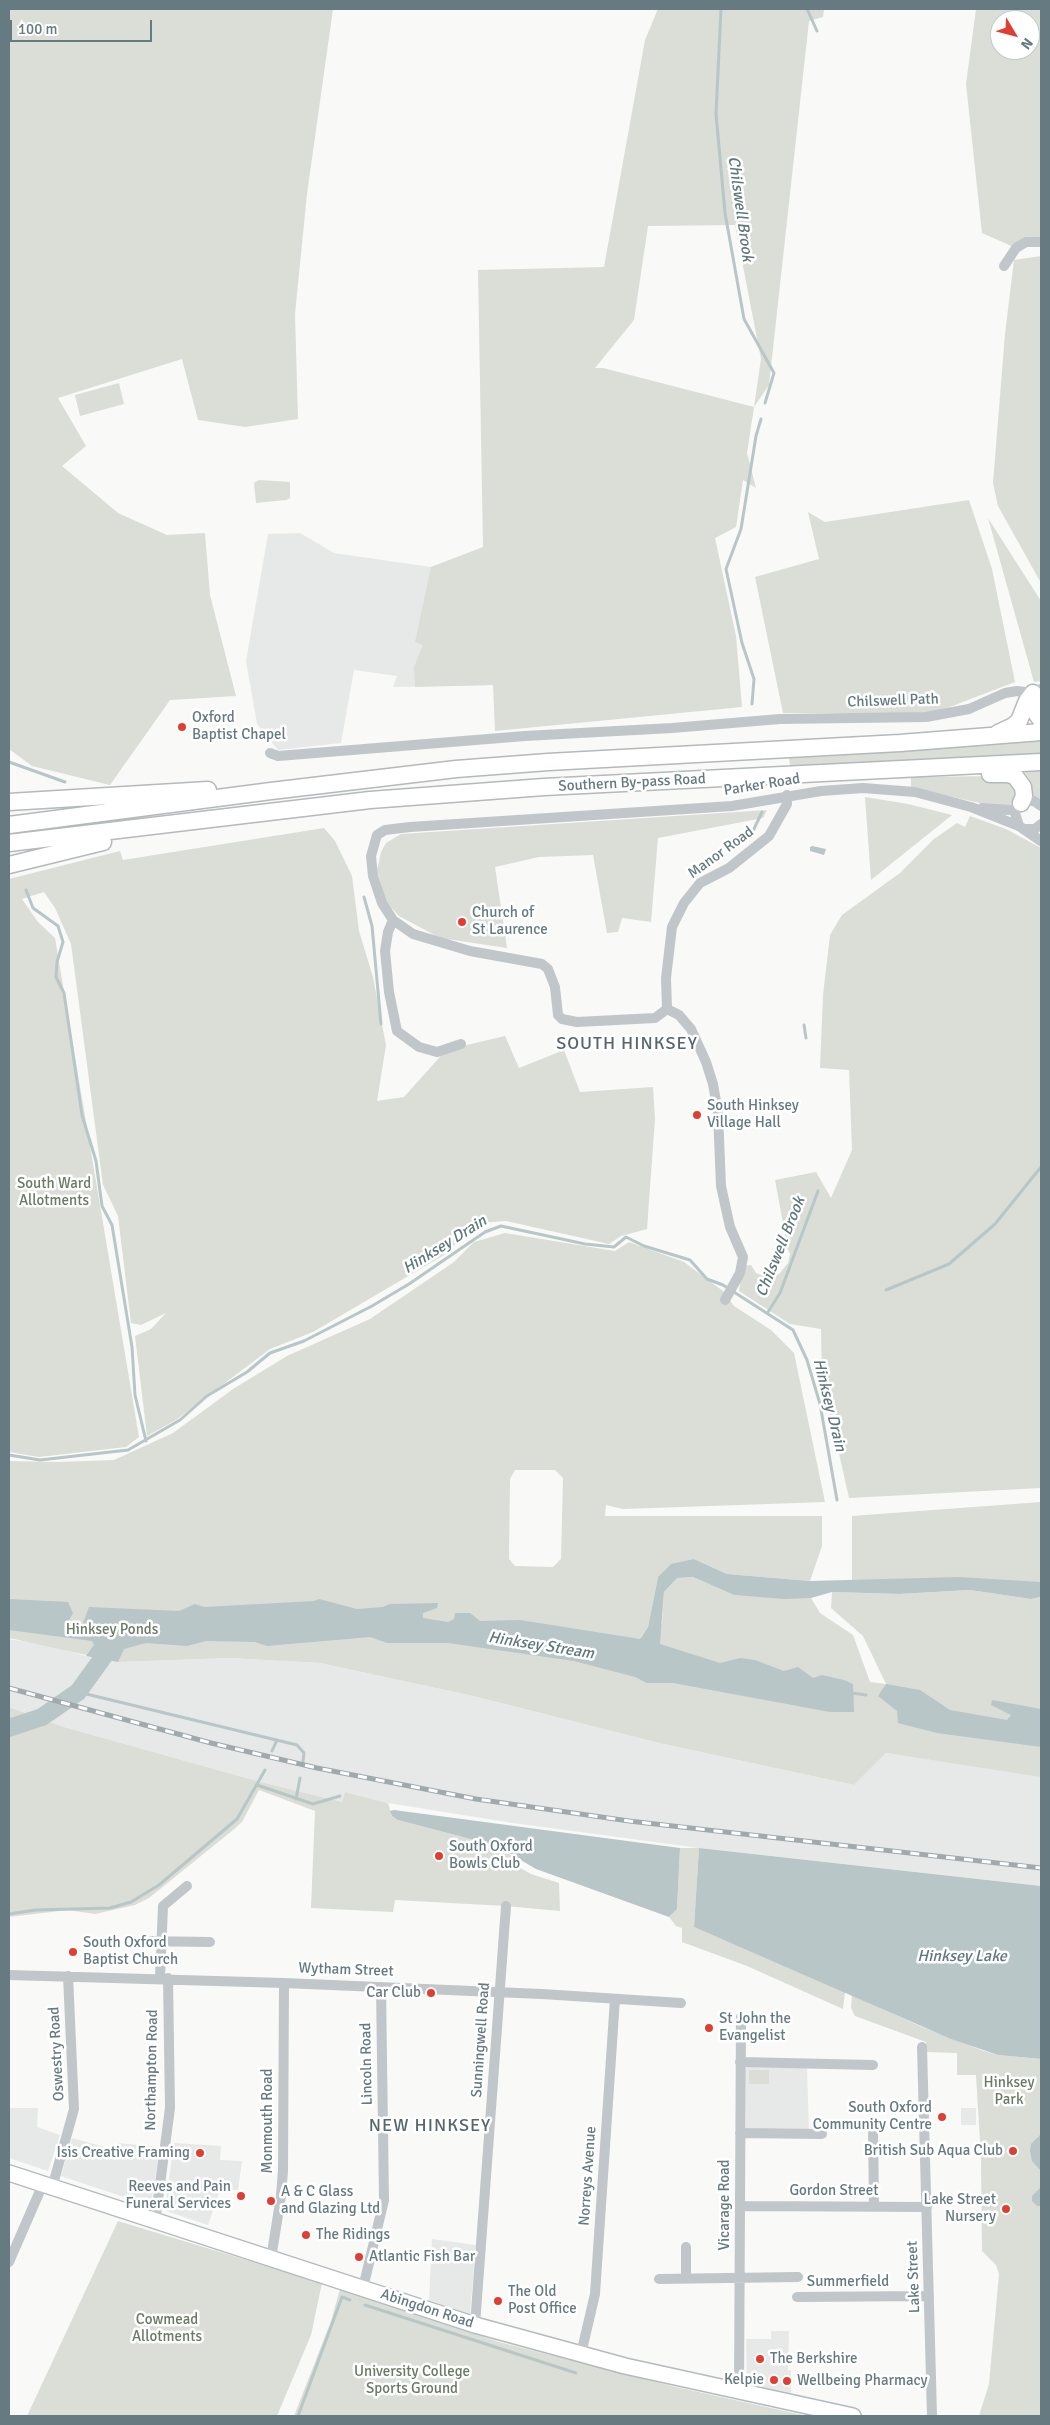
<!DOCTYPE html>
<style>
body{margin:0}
#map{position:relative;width:1050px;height:2425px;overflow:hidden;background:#f9f9f7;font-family:Signika,sans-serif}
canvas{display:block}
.frame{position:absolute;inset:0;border:10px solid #657a81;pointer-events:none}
.north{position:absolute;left:990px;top:10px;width:50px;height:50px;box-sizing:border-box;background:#fff;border:1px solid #c1cacd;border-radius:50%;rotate:127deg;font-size:14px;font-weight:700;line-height:20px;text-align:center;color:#657a81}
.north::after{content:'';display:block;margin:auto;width:18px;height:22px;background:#df3f32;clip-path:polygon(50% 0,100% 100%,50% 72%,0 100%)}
.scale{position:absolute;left:10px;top:20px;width:142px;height:22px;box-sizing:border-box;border:2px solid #657a81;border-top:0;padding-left:6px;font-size:15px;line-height:18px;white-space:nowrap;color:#657a81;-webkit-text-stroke:4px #fff;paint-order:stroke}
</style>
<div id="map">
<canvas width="1050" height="2425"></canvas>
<div class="frame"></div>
<div class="north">N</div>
<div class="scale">100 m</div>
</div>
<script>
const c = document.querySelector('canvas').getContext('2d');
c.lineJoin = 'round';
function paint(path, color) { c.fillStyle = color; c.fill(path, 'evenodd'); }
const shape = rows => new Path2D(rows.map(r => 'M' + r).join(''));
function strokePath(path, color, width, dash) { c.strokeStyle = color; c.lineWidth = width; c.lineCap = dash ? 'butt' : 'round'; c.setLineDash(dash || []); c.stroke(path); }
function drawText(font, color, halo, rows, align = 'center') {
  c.font = font + ' Signika,sans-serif'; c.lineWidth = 5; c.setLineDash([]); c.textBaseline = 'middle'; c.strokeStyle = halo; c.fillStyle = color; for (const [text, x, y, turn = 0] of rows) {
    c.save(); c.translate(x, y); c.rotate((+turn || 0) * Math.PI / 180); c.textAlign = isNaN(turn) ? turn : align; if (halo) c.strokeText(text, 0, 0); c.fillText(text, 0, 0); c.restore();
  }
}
paint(shape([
 [300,533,334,553,431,567,483,548,493,685,393,687,397,676,354,670,341,743,278,750,257,724,246,661,268,534],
 [9,1639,50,1646,86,1656,118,1662,230,1658,320,1663,473,1696,659,1743,854,1785,886,1753,1041,1776,1041,1886,699,1848,513,1823,388,1803,345,1792,342,1802,257,1781,64,1727,9,1707],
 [748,2067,807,2068,809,2130,746,2130,746,2069],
 [9,2108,38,2108,37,2127,60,2135,48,2171,9,2158],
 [961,2108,976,2108,976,2125,961,2125],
 [72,2138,116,2150,118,2143,160,2147,151,2203,148,2205,61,2176],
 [174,2143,221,2146,220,2160,242,2161,238,2190,220,2190,208,2225,169,2212,165,2208],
 [432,2239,476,2245,470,2314,429,2300],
 [771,2331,789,2331,788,2370,791,2370,791,2393,747,2384,746,2339,771,2339]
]), '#e7e9e8');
paint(shape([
 [9,9,333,9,307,194,295,314,298,419,245,427,198,420,182,359,58,398,86,446,62,466,118,513,167,535,205,533,210,595,236,696,170,700,110,785,32,766,9,749],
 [658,9,824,9,823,17,809,21,769,385,754,407,747,453,756,488,743,480,736,527,715,538,736,636,742,707,495,731,493,685,415,687,414,667,423,645,415,642,431,567,483,547,478,270,604,267,645,40],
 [735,225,761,359,754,407,603,368,595,368,634,320,648,226],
 [976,9,1041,9,1041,242,1016,248,982,233,966,84],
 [1000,20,1030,20,1030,50,1000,50],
 [1041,256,1041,583,998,506,993,483,1005,334,1014,260],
 [119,383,124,404,80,416,75,395],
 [259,480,290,482,290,498,286,500,256,503,254,483],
 [969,500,992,569,1015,682,934,713,783,713,755,577,819,559,808,512,825,522],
 [988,518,1041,601,1041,681,1034,682],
 [1041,739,1041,755,790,767,789,756],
 [1041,768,1041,800,1031,796,1029,779,1023,770],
 [1000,776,1007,777,1017,791,1013,802,1008,806,994,806,911,788,911,777],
 [865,797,908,804,952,815,871,880],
 [767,810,763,818,658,838,651,922,622,918,618,932,607,933,593,855,539,857,495,867,507,948,440,938,399,916,386,902,377,871,381,852,386,843,401,834],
 [970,816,1006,829,1041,848,1041,1488,849,1498,822,1378,821,1329,790,1324,739,1291,742,1266,751,1265,756,1273,768,1278,779,1274,788,1263,790,1254,784,1242,785,1234,775,1180,816,1172,831,1198,852,1150,849,1070,820,1068,823,995,830,935,842,915,900,873,934,839,957,823,965,827],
 [324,828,335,841,352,876,359,931,373,977,386,1045,377,1101,404,1097,446,1050,505,1036,519,1068,564,1050,580,1092,653,1087,655,1119,647,1229,621,1236,609,1244,506,1221,478,1223,444,1255,313,1332,270,1349,176,1420,147,1436,135,1336,151,1329,166,1313,141,1325,131,1323,118,1216,103,1185,71,944,55,908,44,892,22,899,38,922,55,938,139,1437,126,1447,39,1457,9,1452,9,879,120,851,123,860],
 [505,1233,615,1251,629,1242,684,1262,723,1291,734,1306,771,1330,794,1353,825,1502,623,1509,606,1505,605,1516,822,1516,822,1546,810,1581,727,1574,694,1559,658,1577,648,1627,640,1638,662,1624,664,1592,677,1578,693,1577,734,1595,811,1598,820,1613,853,1635,870,1682,886,1684,863,1636,831,1608,832,1592,899,1594,970,1590,1031,1599,1041,1597,1041,1777,886,1753,854,1785,659,1743,473,1696,320,1663,230,1658,118,1662,9,1638,9,1461,58,1462,114,1460,173,1433,233,1389,287,1356,370,1319,454,1262,474,1242],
 [515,1470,555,1470,563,1478,561,1559,553,1567,515,1566,509,1559,510,1479],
 [1041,1502,1041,1582,852,1581,852,1516],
 [9,1707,64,1727,257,1781,342,1802,345,1792,388,1803,392,1816,398,1820,497,1846,517,1859,515,1865,531,1874,559,1883,560,1911,506,1906,395,1900,393,1912,311,1908,315,1811,259,1790,242,1822,233,1830,149,1898,135,1905,95,1914,68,1910,9,1917],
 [680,1848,699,1848,694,1927,845,1992,843,2009,747,1966,682,1942,682,1928,676,1926,669,1917,677,1909],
 [852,1995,922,2027,984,2051,998,2055,1041,2059,1041,2416,979,2416,989,2384,999,2274,996,2265,982,2251,981,2157,976,2075,957,2075,957,2053,927,2052,926,2042,855,2016,851,2008],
 [749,2070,769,2070,769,2084,749,2084],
 [118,2221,322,2283,311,2335,277,2416,27,2416],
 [340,2289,499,2342,676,2387,807,2416,294,2416,331,2321]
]), '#daded6');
paint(shape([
 [812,846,826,849,824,855,810,851,810,847],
 [694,1559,727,1574,810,1581,959,1577,1041,1582,1041,1597,1031,1599,970,1590,899,1594,832,1592,811,1598,784,1599,734,1595,693,1577,677,1578,664,1592,660,1644,720,1663,740,1658,755,1660,784,1671,798,1667,813,1678,822,1675,844,1680,853,1684,854,1712,830,1712,673,1683,647,1683,635,1677,574,1661,448,1643,387,1643,370,1637,267,1646,255,1642,206,1641,187,1646,146,1643,124,1649,118,1662,86,1656,94,1645,92,1641,9,1630,9,1599,68,1602,73,1613,64,1629,67,1630,83,1623,89,1607,179,1611,195,1604,204,1607,314,1601,319,1599,357,1609,383,1607,390,1604,438,1603,437,1608,423,1613,423,1618,448,1622,454,1619,455,1613,470,1613,480,1621,520,1620,640,1639,648,1627,658,1577,671,1564],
 [886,1684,920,1690,950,1710,1007,1720,1011,1715,991,1705,992,1700,1041,1709,1041,1747,937,1733,898,1723,897,1711,878,1696],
 [394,1810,680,1848,677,1909,669,1917,536,1869,497,1846,398,1820,392,1816,390,1811],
 [699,1848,1041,1886,1041,2059,998,2055,951,2039,694,1927],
 [1041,2134,1041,2171,1032,2161,1030,2151,1031,2144],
 [1041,2187,1041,2206,1037,2206,1032,2201,1032,2196]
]), '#b8c6c8');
strokePath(shape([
 [721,9,716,114,725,213,744,319,774,373,765,403],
 [807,9,817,31],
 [752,704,754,679,742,643,726,569,741,529,756,436,761,419],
 [9,762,65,782],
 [753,831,762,812],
 [26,890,33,908,58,926,63,942,57,962,56,977,64,993,82,1115,96,1161,102,1206,112,1225,132,1347,135,1395,146,1441],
 [364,897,372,926,381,1024],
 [804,1025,806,1038],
 [886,1290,949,1264,995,1224,1041,1167],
 [768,1312,780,1293,818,1191],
 [9,1455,40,1460,128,1450,180,1420,207,1396,247,1372,270,1353,304,1341,372,1306,409,1284,485,1232,501,1226,585,1244,614,1247,626,1237,644,1246,690,1260,707,1279,723,1285,793,1330,807,1360,820,1404,837,1500],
 [78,1692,297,1745,304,1753,303,1761],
 [852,1693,866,1695],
 [272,1751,277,1740],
 [257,1785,313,1804,340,1796],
 [296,1799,300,1778],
 [9,1914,36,1910,110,1908,131,1902,159,1885,237,1819,265,1770],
 [365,2305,576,2373],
 [298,2416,342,2297,350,2300]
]), '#b8c6c8', 3);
strokePath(shape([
 [9,1728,42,1717,78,1692,115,1641]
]), '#b8c6c8', 18);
const primary = shape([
 [9,2173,475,2325,625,2366,853,2416]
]);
const trunk = shape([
 [1033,693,1036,713,1041,720],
 [998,733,1013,726,1019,721,1027,701,1033,693],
 [990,774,1008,774,1015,776,1023,787,1024,796,1021,803],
 [9,802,208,790],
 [9,825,271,791,456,769,548,762,900,743,1041,732],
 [9,843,370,800,544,787,1041,762],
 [9,865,103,842]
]);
strokePath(primary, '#b4babd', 18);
strokePath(trunk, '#b4b9bc', 19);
strokePath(shape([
 [1004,266,1016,248,1026,242,1041,242],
 [270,753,278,756,525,736,672,728,780,719,926,717,969,709,1005,693,1017,691,1033,693,1041,689],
 [1041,806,1034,801,1025,801,1017,808,1015,813,1019,826,1041,841],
 [982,808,1009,810,1017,808],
 [1025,829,1035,829,1041,824],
 [393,920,388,932,385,951,389,992,397,1031,419,1047,437,1052,461,1044],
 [667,1009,655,1018,577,1022,562,1019,558,1015,555,987,548,969,542,964,470,951,413,934,393,920,382,903,373,876,371,856,377,835,385,830,410,827,732,806,821,791,863,788,915,792,971,807,1019,826],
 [667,1009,679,1015,691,1029,706,1062,713,1084,718,1113,721,1186,730,1227,743,1257,740,1273,725,1300],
 [667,1009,666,978,672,927,684,903,700,883,729,868,769,836,787,804,787,795],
 [144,1941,210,1942],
 [9,1975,284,1983,542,1994,681,2003],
 [160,1978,163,1906,187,1886],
 [922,2047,932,2416],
 [740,2062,873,2065],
 [873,2126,874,2207],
 [740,2133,822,2134],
 [52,2188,74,2109,68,1976],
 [740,2206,927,2207],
 [155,2222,170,2108,168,1978],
 [271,2259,281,2196,283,2170,284,1983],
 [9,2262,43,2184],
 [686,2278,686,2247],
 [659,2279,798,2277],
 [363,2288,384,2200,381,1987],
 [797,2297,929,2296],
 [475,2325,506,1906],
 [581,2354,595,2294,615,1999],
 [739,2392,741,2017]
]), '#c0c6c9', 10);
strokePath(primary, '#fff', 15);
strokePath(trunk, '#fff', 16);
const rail = shape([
 [9,1688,211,1743,317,1768,476,1799,629,1821,1041,1868]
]);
strokePath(rail, '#a0aaad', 5);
strokePath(rail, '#fff', 3, [9]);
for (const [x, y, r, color] of [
 [182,727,5,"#df3f32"],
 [462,922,5,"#df3f32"],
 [697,1115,5,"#df3f32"],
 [439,1856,5,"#df3f32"],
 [73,1952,5,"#df3f32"],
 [431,1993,5,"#df3f32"],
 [709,2028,5,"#df3f32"],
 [942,2117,5,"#df3f32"],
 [1013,2151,5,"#df3f32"],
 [200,2153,5,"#df3f32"],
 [241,2196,5,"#df3f32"],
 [271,2201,5,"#df3f32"],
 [1006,2209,5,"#df3f32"],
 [306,2235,5,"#df3f32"],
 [359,2257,5,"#df3f32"],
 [498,2301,5,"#df3f32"],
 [760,2359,5,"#df3f32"],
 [774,2380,5,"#df3f32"],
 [787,2381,5,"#df3f32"]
]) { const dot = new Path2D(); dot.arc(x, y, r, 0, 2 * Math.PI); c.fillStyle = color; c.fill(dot); strokePath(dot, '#fff', 2); }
drawText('15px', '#657a81', '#fff', [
 ["Chilswell Path",893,701,-2],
 ["Southern By-pass Road",632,783,-3],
 ["Parker Road",762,785,-9],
 ["Manor Road",721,853,-36],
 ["Wytham Street",346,1970,2],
 ["Sunningwell Road",481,2040,-86],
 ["Oswestry Road",57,2054,-93],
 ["Lincoln Road",367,2064,-91],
 ["Northampton Road",152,2070,-89],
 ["Monmouth Road",268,2121,-90],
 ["Norreys Avenue",588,2176,-86],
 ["Gordon Street",834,2191],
 ["Vicarage Road",725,2205,-90],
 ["Lake Street",914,2277,-92],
 ["Summerfield",848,2282],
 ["Abingdon Road",427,2309,18]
]);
drawText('15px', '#657a81', '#fff', [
 ["Oxford",192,718],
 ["Baptist Chapel",192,735],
 ["Church of",472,913],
 ["St Laurence",472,930],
 ["South Hinksey",707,1106],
 ["Village Hall",707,1123],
 ["South Oxford",449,1847],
 ["Bowls Club",449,1864],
 ["South Oxford",83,1943],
 ["Baptist Church",83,1960],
 ["Car Club",421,1993,"right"],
 ["St John the",719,2019],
 ["Evangelist",719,2036],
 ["South Oxford",932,2108,"right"],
 ["Community Centre",932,2125,"right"],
 ["British Sub Aqua Club",1003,2151,"right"],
 ["Isis Creative Framing",190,2153,"right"],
 ["Reeves and Pain",231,2187,"right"],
 ["Funeral Services",231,2204,"right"],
 ["A & C Glass",281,2192],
 ["and Glazing Ltd",281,2209],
 ["Lake Street",996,2200,"right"],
 ["Nursery",996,2217,"right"],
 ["The Ridings",316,2235],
 ["Atlantic Fish Bar",369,2257],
 ["The Old",508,2292],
 ["Post Office",508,2309],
 ["The Berkshire",770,2359],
 ["Kelpie",764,2380,"right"],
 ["Wellbeing Pharmacy",797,2381]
], 'left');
drawText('15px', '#6b7a64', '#fff', [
 ["South Ward",54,1184],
 ["Allotments",54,1201],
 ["Hinksey Ponds",112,1630],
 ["Hinksey",1009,2083],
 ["Park",1009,2100],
 ["Cowmead",167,2320],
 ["Allotments",167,2337],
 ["University College",412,2372],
 ["Sports Ground",412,2389]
]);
drawText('italic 16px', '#60787b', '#fff', [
 ["Chilswell Brook",740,209,82],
 ["Hinksey Drain",445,1245,-32],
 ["Chilswell Brook",781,1247,-68],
 ["Hinksey Drain",829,1405,76],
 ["Hinksey Stream",541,1646,9],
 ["Hinksey Lake",962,1957]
]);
c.letterSpacing = '1px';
drawText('18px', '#57666d', '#fff', [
 ["SOUTH HINKSEY",627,1044],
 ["NEW HINKSEY",430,2126]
]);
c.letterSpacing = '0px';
</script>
